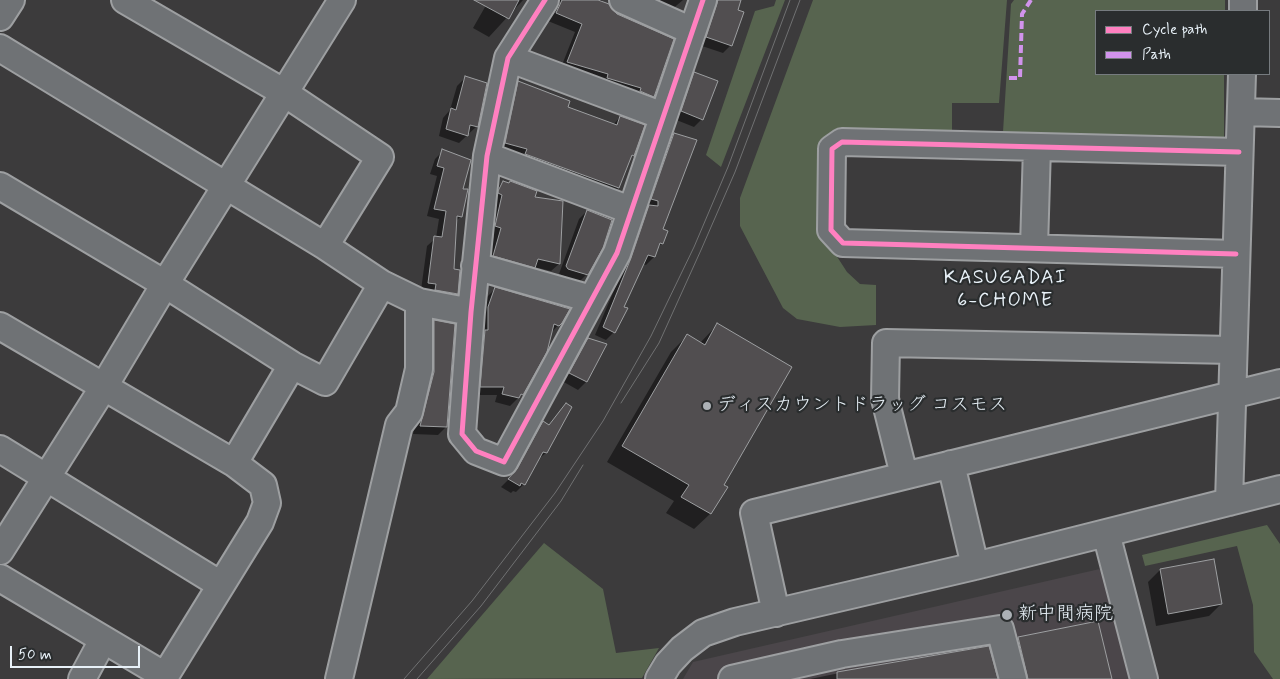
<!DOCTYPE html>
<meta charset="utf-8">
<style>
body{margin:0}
#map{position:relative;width:1280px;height:679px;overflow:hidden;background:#3c3b3c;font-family:Mynerve,sans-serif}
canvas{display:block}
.legend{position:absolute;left:1095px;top:10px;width:175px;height:65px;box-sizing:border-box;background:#2a2d2e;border:1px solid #767b7f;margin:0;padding:6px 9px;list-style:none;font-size:15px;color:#e8f1f8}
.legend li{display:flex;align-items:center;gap:10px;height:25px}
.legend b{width:25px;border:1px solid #767b7f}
.scale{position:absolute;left:10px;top:646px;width:130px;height:22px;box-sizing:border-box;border:2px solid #e8f1f8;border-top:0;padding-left:6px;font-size:15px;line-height:18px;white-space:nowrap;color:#e8f1f8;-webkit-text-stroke:4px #2a2d2e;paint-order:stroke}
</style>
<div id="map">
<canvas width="1280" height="679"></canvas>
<ul class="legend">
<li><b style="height:6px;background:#ff80c0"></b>Cycle path</li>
<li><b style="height:6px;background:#d193ec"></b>Path</li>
</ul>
<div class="scale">50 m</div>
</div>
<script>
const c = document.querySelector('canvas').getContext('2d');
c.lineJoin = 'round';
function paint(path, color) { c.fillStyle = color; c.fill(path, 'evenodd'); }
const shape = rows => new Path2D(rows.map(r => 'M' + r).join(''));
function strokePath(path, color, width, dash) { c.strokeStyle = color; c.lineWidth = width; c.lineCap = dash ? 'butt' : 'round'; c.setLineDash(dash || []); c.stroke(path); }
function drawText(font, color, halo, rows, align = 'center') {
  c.font = font + ' Mynerve,"Klee One",sans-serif'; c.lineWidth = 4.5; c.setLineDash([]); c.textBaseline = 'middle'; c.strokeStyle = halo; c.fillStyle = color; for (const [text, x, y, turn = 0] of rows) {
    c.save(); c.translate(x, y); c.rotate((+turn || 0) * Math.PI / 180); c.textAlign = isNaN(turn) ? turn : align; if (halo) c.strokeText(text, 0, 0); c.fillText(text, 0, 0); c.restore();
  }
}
paint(shape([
 [1104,568,1131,679,683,679,693,662]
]), '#4b464a');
paint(shape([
 [776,0,785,0,721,167,706,155,755,11,774,6],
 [813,0,1007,0,999,103,952,103,952,133,841,133,823,235,847,272,860,284,876,285,876,325,840,327,797,319,783,308,740,226,740,198],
 [1014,0,1225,0,1225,11,1096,11,1096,74,1224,74,1224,139,1003,132,1011,4],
 [1267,525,1280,544,1280,679,1273,679,1254,652,1253,605,1237,546,1145,566,1142,555],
 [544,543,603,589,616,653,659,648,642,678,427,679]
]), '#57644f');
paint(shape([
 [489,0,523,0,489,37,473,28],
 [559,0,602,0,601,2,653,96,645,104,560,70,575,32,548,21],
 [645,0,683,0,670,11],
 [707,0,740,0,731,45,723,53,699,45],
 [695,73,702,119,694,127,674,119,687,81],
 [465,78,477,126,459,143,439,136,443,118,450,110,457,86],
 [519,83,566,107,613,125,620,117,633,155,629,159,618,188,610,196,498,151,511,90],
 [674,134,662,230,662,243,657,249,654,257,646,265,643,264,622,307,614,332,606,340,595,335,624,267,642,214,648,208,644,207,666,142],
 [443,151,462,190,461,216,456,221,453,270,457,294,449,302,421,290,427,246,436,238,439,219,427,216,437,176,430,174,435,159],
 [503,182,508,184,510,182,533,198,559,264,551,271,534,267,526,275,486,263,494,236,488,234,495,190],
 [587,211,587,274,579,282,559,274,579,219],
 [495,289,561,322,551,333,522,394,510,406,495,402,497,395,473,395,481,316,487,297],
 [434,322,446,427,438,435,413,434,426,381,426,329],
 [718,324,722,485,726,487,710,514,694,529,666,513,674,501,607,462,671,352,687,336,700,343],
 [588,339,605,345,586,382,578,390,562,381,580,348],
 [570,407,546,453,537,460,524,484,516,492,513,491,511,493,501,487,509,479,535,431,543,423,548,426,559,413],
 [1213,560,1221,604,1209,616,1156,626,1148,582,1160,570],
 [1097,622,1110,679,1001,679,997,660,1018,638],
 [988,647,998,679,810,679,894,662]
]), '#0007');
const building = shape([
 [474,0,519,0,509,19,474,0],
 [562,0,598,0,609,4,617,14,674,39,654,97,640,91,641,88,607,78,608,74,567,62,582,24,556,13,562,0],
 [718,0,741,0,738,10,744,12,732,46,706,37,718,0],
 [694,72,718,81,703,120,681,111,694,72],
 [465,76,487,83,478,127,470,125,468,136,446,129,451,108,456,110,465,76],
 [518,81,570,101,568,107,617,125,620,116,645,125,634,156,632,155,619,188,525,154,527,149,505,143,518,81],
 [674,133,697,140,663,229,668,231,663,244,660,243,655,257,648,255,624,307,628,308,615,333,603,327,631,258,649,205,658,206,658,201,651,199,674,133],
 [442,149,471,160,463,189,468,189,462,217,457,216,454,269,460,270,458,294,435,290,436,284,428,283,434,236,442,237,446,211,434,209,444,168,437,166,442,149],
 [503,181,509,183,510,181,537,191,535,197,563,201,560,264,538,259,535,268,493,256,501,228,495,226,502,195,498,193,498,191,503,181],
 [587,210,612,220,603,248,588,275,568,269,566,266,587,210],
 [495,287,570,309,562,323,559,326,554,324,547,352,523,395,521,394,519,398,502,394,504,387,480,387,485,330,488,330,488,307,495,287],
 [434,320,455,324,447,427,420,426,434,372,434,320],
 [717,323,792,367,724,485,728,487,711,514,681,497,689,485,622,446,687,334,705,345,717,323],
 [588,338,607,344,587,382,569,373,588,338],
 [566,403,572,407,547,453,543,452,525,485,521,483,520,486,508,479,517,469,543,421,549,425,566,403],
 [1214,559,1222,604,1168,614,1160,569,1214,559],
 [1098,621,1112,679,1028,679,1018,637,1098,621],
 [989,646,998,679,837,679,837,672,989,646]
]);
paint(building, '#514e50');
strokePath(building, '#9d9fa1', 1);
const minor = shape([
 [125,0,283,92,380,157,325,246],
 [545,0,508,58,487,156,471,312,462,434,476,451,504,462,617,253,703,0],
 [623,0,692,31],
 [1243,11,1243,0],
 [0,17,11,0],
 [0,48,325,246,382,284,419,302,471,312],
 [508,58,663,116],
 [1241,112,1280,113],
 [487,156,630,210],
 [0,186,165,284,292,365,325,382,382,284],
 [1034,247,1037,147],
 [1236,254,843,243,831,230,832,149,842,142,1239,152],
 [475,266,591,299],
 [0,326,234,463,263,485,267,503,260,522,165,676,0,578],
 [0,449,221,585],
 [234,463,292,365],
 [951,464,975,566],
 [904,475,885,399,886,343,1233,350],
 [1229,502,1242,74],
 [1106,533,1144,679],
 [0,551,103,388,165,284,342,0],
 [776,613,754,513,1280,383],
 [82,679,103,640],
 [339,679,399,425,409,412,419,369,419,302],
 [659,679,668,664,682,649,703,633,735,622,975,566,1280,489],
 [732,679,842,654,1000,629,1013,679]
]);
strokePath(minor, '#9d9fa1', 30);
strokePath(minor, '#6f7275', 26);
strokePath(shape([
 [621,403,659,343,701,250,735,172,800,0],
 [404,679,472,601,555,493,603,421,651,336,694,247,728,167,790,0],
 [417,679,481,606,561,501,583,465]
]), '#707172', 1);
strokePath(shape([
 [1009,78,1020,78,1022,14,1031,0]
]), '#d193ec', 4, [8, 4]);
strokePath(shape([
 [545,0,508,58,487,156,471,312,462,434,476,451,504,462,617,253,703,0],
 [1236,254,843,243,831,230,832,149,842,142,1239,152]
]), '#ff80c0', 5);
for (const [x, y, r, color] of [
 [707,406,5,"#acb1b6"],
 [1007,615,6,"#acb1b6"]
]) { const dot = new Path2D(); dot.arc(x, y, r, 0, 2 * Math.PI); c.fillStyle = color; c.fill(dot); strokePath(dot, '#2a2d2e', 2); }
drawText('19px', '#e8f1f8', '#2a2d2e', [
 ["ディスカウントドラッグ コスモス",717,406],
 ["新中間病院",1018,615]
], 'left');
c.letterSpacing = '1px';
drawText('20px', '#e8f1f8', '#2a2d2e', [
 ["KASUGADAI",1005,279],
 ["6-CHOME",1005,302]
]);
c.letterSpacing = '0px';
</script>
